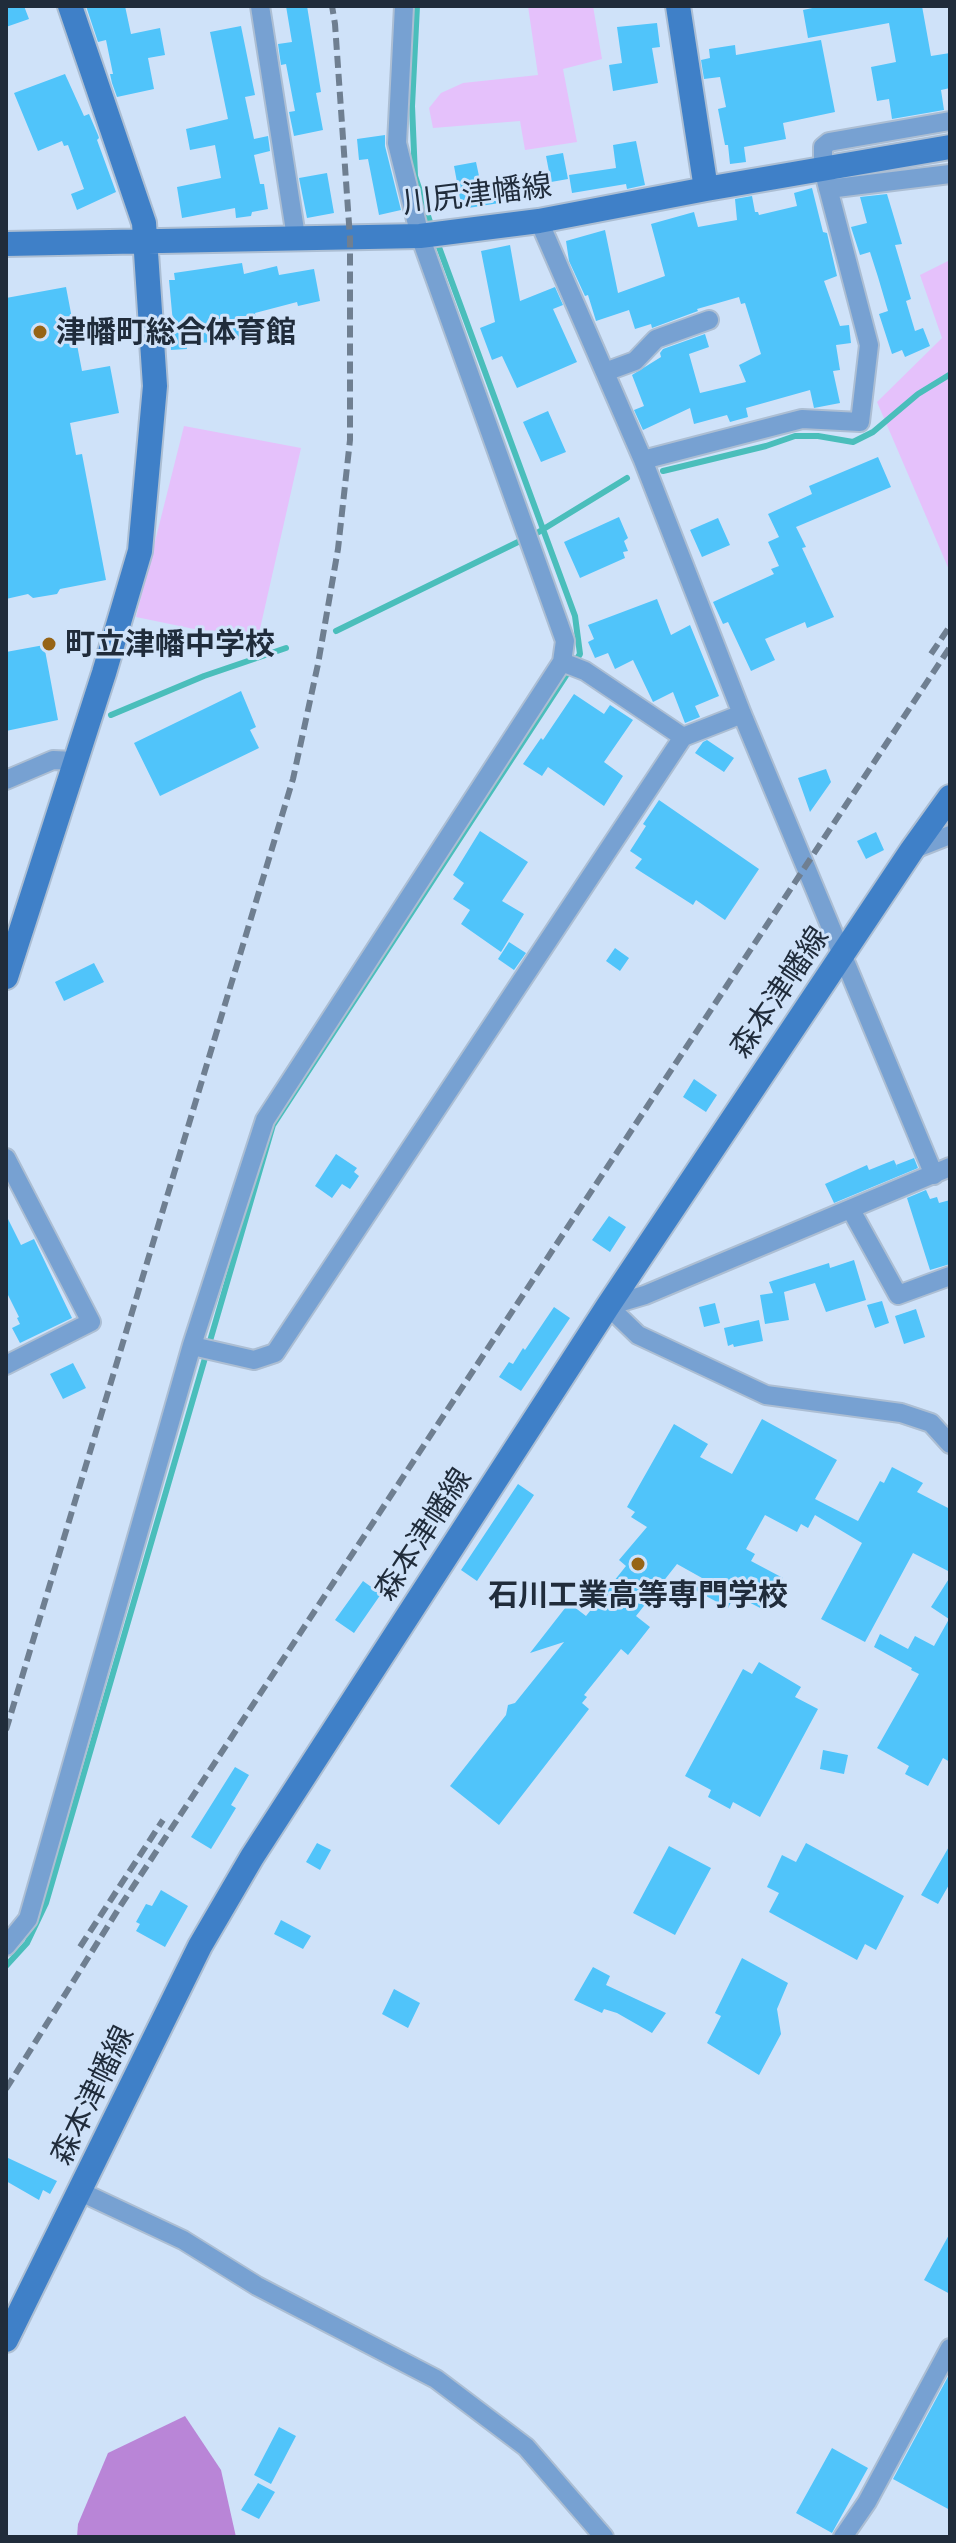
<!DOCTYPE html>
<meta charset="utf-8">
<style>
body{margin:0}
#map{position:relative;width:956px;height:2543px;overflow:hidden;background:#cfe2f9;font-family:"Exo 2",sans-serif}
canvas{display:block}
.frame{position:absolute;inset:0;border:8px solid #202c3b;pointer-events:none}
</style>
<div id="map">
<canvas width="956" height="2543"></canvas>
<div class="frame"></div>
</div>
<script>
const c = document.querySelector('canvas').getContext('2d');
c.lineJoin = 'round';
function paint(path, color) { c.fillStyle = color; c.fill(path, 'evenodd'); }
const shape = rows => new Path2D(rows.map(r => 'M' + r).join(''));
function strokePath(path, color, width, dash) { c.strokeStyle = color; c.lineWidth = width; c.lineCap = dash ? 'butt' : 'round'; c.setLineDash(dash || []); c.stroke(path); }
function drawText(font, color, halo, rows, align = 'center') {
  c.font = font + ' "Exo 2","Noto Sans JP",sans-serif'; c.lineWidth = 6; c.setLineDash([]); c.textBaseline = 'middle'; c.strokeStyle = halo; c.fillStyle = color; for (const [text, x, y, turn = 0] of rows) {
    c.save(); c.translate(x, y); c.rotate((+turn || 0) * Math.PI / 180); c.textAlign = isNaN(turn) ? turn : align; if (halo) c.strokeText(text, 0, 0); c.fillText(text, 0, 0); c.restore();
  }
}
paint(shape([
 [528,6,593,6,602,59,563,69,577,142,525,150,520,121,433,128,429,108,441,93,463,83,538,75],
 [950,260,950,572,877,402,942,338,920,275],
 [184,426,301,448,257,642,136,617]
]), '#e5c1fb');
paint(shape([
 [185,2416,221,2470,236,2537,77,2537,78,2524,108,2453]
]), '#b985d7');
strokePath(shape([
 [417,6,412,106,415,176,432,228],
 [663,471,766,446,795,436,818,436,853,442,873,432,918,394,949,375],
 [537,533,627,478],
 [336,631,518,542],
 [111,715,204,676,286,648],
 [6,1966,27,1943,46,1903,273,1125,580,654,575,616,436,239]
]), '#4abebb', 6);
paint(shape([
 [6,6,24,6,29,19,6,27],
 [86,6,125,6,131,34,160,28,165,55,148,58,154,89,117,97,112,83,110,74,113,74,106,40,98,42],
 [286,6,307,6,321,92,316,93,323,130,294,136,289,112,295,111,286,64,281,65,278,44,292,42],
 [822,6,922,6,931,56,950,53,950,88,941,90,944,110,892,119,889,99,877,101,871,67,896,62,889,23,808,38,803,10],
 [657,23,660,47,652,48,658,83,613,91,609,65,622,63,617,27],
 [241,26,255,95,245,97,254,139,268,136,270,151,254,155,260,184,264,184,268,209,252,212,251,216,236,218,235,208,182,218,177,187,221,178,215,145,190,150,186,129,228,119,210,32],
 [821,40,835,112,783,123,786,139,744,147,746,162,730,164,728,145,725,145,718,109,726,107,720,77,704,79,701,60,710,58,709,49,735,45,736,55],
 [65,74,84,116,89,114,98,135,99,138,97,140,116,192,77,210,71,194,84,189,68,145,64,146,62,141,38,151,14,93],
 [385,135,385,146,401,210,379,215,368,159,359,160,357,139],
 [636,141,645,185,627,189,626,184,572,193,569,175,616,168,613,145],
 [563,153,568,179,551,182,546,156],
 [476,162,482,190,534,180,537,197,462,209,454,166],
 [327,173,334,213,307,218,299,178],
 [812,188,823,232,827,233,837,276,824,281,840,326,849,325,851,343,836,345,840,370,833,371,840,403,814,408,810,390,746,408,748,417,730,422,727,415,694,424,690,408,643,430,634,410,644,406,632,375,661,357,660,353,663,349,705,334,709,347,689,354,700,393,746,382,739,365,761,354,745,303,741,304,739,297,697,309,698,311,652,328,651,324,635,329,629,310,596,321,588,295,585,296,569,261,566,241,605,230,618,293,665,276,651,224,694,212,698,227,737,220,735,199,752,196,755,212,758,212,759,215,797,206,794,193],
 [887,194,902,244,895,245,911,299,906,301,915,331,923,328,930,346,905,357,902,350,892,354,879,314,888,311,878,277,870,252,860,255,851,227,867,223,860,197],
 [510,245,520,301,555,287,563,305,553,309,577,362,517,388,502,356,492,360,480,328,495,322,481,251],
 [242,263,244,274,277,266,279,275,314,269,320,301,298,306,297,302,255,313,259,335,226,342,186,343,187,349,171,350,169,323,173,323,169,280,175,280,174,273],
 [66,287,82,371,110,366,119,413,70,423,76,455,82,454,106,580,60,589,57,594,33,598,28,594,6,599,6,298],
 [548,411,566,452,541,462,523,422],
 [878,457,891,487,796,527,806,547,802,548,834,617,807,628,805,622,765,639,775,660,751,671,728,622,723,624,713,602,774,574,771,569,779,566,768,542,779,537,768,514,812,494,809,486],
 [619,517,628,538,624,541,628,551,623,552,625,558,580,578,564,542],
 [718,518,730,545,702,557,690,530],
 [657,599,671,635,690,625,719,696,695,706,700,717,685,723,673,692,653,702,633,660,615,669,608,653,595,658,588,642,594,639,588,625],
 [44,645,58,720,6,731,6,652],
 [241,691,256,727,250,730,259,748,160,796,134,743],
 [574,694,604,714,610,705,633,720,604,762,623,776,604,806,548,767,542,776,523,764,541,738,543,740],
 [707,740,734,758,724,772,695,753,703,742],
 [826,769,831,782,810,812,798,778],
 [659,800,759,869,725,920,696,900,693,905,635,868,642,859,630,851,646,826,643,824],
 [480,831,528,862,502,901,524,914,501,952,461,924,470,910,453,899,464,883,453,875],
 [876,832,884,850,866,859,857,841],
 [509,942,526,953,514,970,498,959],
 [615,948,629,958,620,971,606,961],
 [94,963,104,982,64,1001,55,982],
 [694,1079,717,1095,706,1112,683,1097],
 [336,1154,357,1168,354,1172,359,1176,350,1189,342,1184,332,1198,315,1186],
 [914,1158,918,1168,834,1203,825,1184,867,1165,869,1170,894,1160,898,1169,896,1165],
 [926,1190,930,1199,937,1197,939,1203,950,1200,950,1264,930,1270,907,1198],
 [6,1215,21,1245,34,1239,72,1318,20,1343,12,1328,20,1324,17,1318,19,1317,6,1291],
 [609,1216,626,1227,610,1252,592,1240],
 [854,1260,866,1300,826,1312,815,1283,784,1292,789,1320,765,1324,760,1295,773,1293,769,1282,829,1263,830,1268],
 [882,1301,889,1323,875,1328,867,1305],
 [715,1303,720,1323,704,1327,699,1307],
 [554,1307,570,1318,521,1391,499,1377,509,1362,513,1364,523,1348,525,1350],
 [916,1309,925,1337,904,1344,895,1316],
 [759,1320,763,1341,734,1347,733,1344,728,1346,724,1328],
 [73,1363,86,1388,63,1399,50,1374],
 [762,1419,837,1460,815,1499,858,1521,880,1481,884,1483,892,1467,923,1483,917,1492,950,1509,950,1572,913,1553,865,1642,821,1619,862,1543,815,1515,808,1528,801,1524,797,1532,765,1515,746,1549,755,1554,751,1561,783,1578,766,1611,735,1595,728,1608,695,1590,702,1578,677,1564,636,1616,650,1627,628,1655,621,1649,584,1695,587,1697,582,1703,589,1709,499,1825,450,1786,506,1715,508,1705,515,1703,564,1642,530,1653,569,1603,586,1616,626,1566,619,1560,647,1527,631,1517,635,1512,627,1507,674,1424,708,1444,700,1457,732,1474],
 [518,1484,534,1495,477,1581,461,1570],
 [950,1577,950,1762,943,1758,928,1786,905,1774,909,1766,877,1748,919,1674,911,1670,912,1668,874,1647,880,1634,908,1649,915,1636,934,1646,949,1619,931,1607],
 [363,1581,381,1594,354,1633,335,1620],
 [759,1662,801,1687,795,1697,818,1709,760,1817,733,1802,730,1809,708,1797,711,1790,685,1776,743,1669,752,1674],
 [823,1750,848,1755,844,1774,820,1769],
 [235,1767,249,1775,231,1805,236,1808,211,1849,191,1837],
 [317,1843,331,1850,320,1870,306,1862],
 [806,1843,904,1896,876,1950,865,1944,857,1960,769,1912,779,1893,767,1887,782,1855,796,1862],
 [950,1845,950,1883,938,1904,921,1895],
 [669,1846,711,1868,675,1935,633,1913],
 [161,1890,188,1906,165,1947,136,1931,140,1924,136,1922,146,1904,152,1906],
 [281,1920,311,1936,303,1949,274,1934],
 [742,1958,788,1983,777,2009,781,2034,759,2075,707,2043,721,2016,715,2013],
 [593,1967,610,1976,606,1985,666,2013,652,2033,617,2013,604,2009,602,2013,574,2000],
 [394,1989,420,2003,408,2028,382,2014],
 [6,2157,57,2181,50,2194,43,2190,39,2200,6,2181],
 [950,2233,950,2294,924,2280],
 [950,2373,950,2510,893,2479],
 [279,2427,296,2436,271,2484,254,2475],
 [832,2448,868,2468,832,2533,796,2513],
 [258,2483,275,2492,259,2519,241,2510]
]), '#50c4fa');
const street = shape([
 [260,6,296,237],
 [828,189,950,174],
 [539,221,643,460,742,714,934,1175],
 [605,372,635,361,656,339,709,320],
 [643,460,802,419,860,422,869,345,823,169,823,147,829,142,950,121],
 [562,662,585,671,683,737],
 [6,780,53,760,75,761],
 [912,850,950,835],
 [6,1158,91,1322,6,1365],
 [950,1167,645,1295,608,1306,638,1335,766,1395,901,1413,931,1423,950,1444],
 [851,1210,898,1295,950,1276],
 [197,1347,254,1360,275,1353,683,737,742,714],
 [6,1946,28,1919,192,1345,265,1120,562,662,565,641,420,236,397,143,404,6],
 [81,2192,183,2240,257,2286,436,2379,526,2447,604,2537],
 [843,2537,867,2502,950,2348]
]);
const secondary = shape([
 [678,6,706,189],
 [6,244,420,236,539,221,706,189,950,147],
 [6,977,104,673,140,551,155,386,144,223,70,6],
 [6,2340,200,1946,252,1857,608,1306,912,850,950,797]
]);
strokePath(street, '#acbed3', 22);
strokePath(secondary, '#acbed3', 28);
strokePath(street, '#77a1d2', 18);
strokePath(secondary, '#3f80c8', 24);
strokePath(shape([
 [931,654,950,626],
 [6,1730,293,779,318,664,338,549,350,440,350,238,335,24,332,6],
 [80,1947,163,1820],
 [6,2089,121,1905,950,647]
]), '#6f7f91', 6, [12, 6]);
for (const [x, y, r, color] of [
 [40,332,8,"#966416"],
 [49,644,8,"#966416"],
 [638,1564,8,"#966416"]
]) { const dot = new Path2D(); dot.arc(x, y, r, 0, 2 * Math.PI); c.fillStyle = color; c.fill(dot); strokePath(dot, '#cfe2f9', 3); }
drawText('30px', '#202c3b', '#cfe2f9', [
 ["川尻津幡線",477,194,-7],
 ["森本津幡線",779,992,-56],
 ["森本津幡線",423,1534,-57],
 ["森本津幡線",92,2095,-64]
]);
drawText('bold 30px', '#202c3b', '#cfe2f9', [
 ["津幡町総合体育館",56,332],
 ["町立津幡中学校",65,644],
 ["石川工業高等専門学校",638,1595,"center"]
], 'left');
</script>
